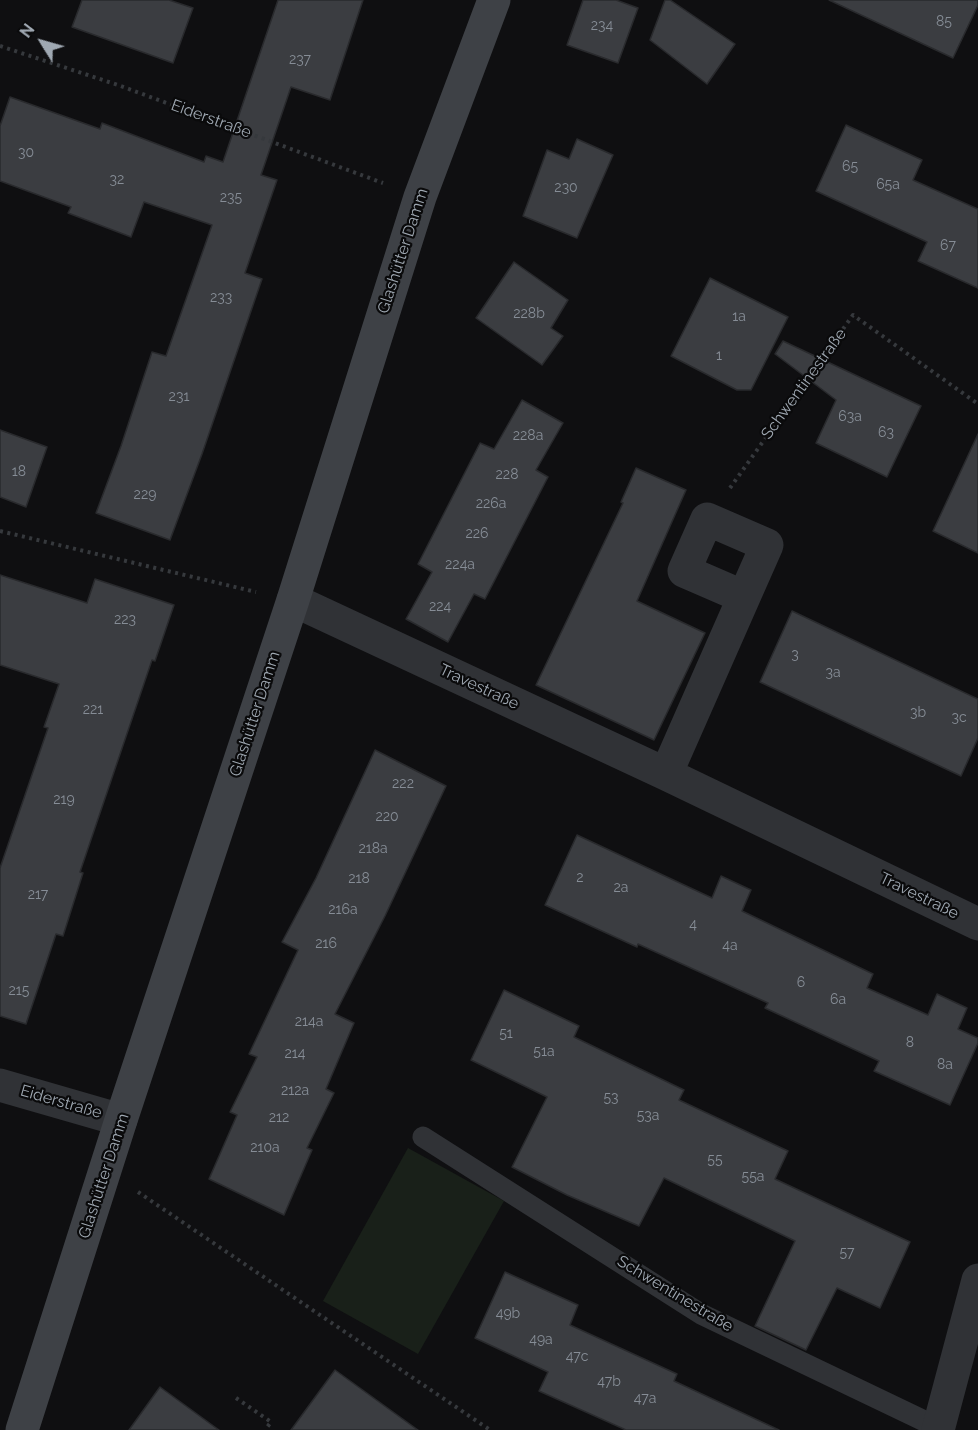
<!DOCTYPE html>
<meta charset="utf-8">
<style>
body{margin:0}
#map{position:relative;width:978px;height:1430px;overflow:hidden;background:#0f0f11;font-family:Raleway,sans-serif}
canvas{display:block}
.north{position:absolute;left:12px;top:12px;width:60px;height:60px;-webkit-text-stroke:4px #0a0a0b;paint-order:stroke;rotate:307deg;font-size:16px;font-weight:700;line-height:24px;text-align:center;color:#9fa8b2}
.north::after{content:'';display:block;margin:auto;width:21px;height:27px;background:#9fa8b2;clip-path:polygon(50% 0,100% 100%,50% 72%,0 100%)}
</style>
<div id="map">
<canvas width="978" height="1430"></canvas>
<div class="north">N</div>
</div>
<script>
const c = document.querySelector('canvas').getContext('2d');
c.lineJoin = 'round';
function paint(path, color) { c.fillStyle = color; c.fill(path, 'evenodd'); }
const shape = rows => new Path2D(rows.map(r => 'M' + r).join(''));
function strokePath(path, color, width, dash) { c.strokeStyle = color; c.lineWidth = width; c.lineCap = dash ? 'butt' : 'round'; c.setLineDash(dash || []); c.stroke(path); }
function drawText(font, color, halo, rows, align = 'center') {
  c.font = font + ' Raleway,sans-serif'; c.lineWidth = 4.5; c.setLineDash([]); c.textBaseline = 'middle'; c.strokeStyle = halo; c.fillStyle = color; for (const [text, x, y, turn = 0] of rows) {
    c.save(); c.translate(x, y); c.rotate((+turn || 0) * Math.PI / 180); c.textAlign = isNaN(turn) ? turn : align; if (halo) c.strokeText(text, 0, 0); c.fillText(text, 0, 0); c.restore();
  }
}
paint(shape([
 [408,1148,504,1201,418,1354,323,1301]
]), '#192019');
const building = shape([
 [82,0,169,0,193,8,173,63,72,27,82,0],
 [278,0,363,0,330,100,291,87,261,175,277,180,245,273,262,279,202,454,170,540,96,513,121,446,152,352,166,356,212,225,144,202,131,237,68,213,71,207,0,181,0,126,10,97,100,129,102,123,204,162,206,156,223,162,278,0],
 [583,0,616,0,638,8,618,63,567,45,583,0],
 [665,0,670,0,735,44,707,84,650,40,665,0],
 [829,0,978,0,978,5,953,58,829,0],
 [846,125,922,160,913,180,978,209,978,288,918,261,927,242,816,191,846,125],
 [577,139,613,155,577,238,523,216,547,150,569,159,577,139],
 [514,262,568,300,551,328,563,336,542,365,476,318,514,262],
 [710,278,788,317,751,390,737,390,671,356,710,278],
 [783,341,921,406,887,477,816,443,836,400,775,354,783,341],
 [522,400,563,423,536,470,548,477,485,599,474,594,448,642,406,619,432,572,418,564,480,443,494,449,522,400],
 [0,430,47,447,26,507,0,497,0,430],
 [978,434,978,553,933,531,978,434],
 [636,468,686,490,637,601,705,633,654,740,536,685,623,503,621,502,636,468],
 [0,575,87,603,95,579,174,605,155,661,152,660,80,872,83,873,63,936,56,934,26,1024,0,1016,0,868,48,728,44,727,59,684,0,665,0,575],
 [792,611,978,699,978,738,961,776,760,682,792,611],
 [375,750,446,786,385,916,335,1014,354,1023,326,1089,334,1093,307,1148,312,1150,284,1215,209,1179,237,1115,230,1112,257,1057,249,1054,298,950,282,942,316,878,375,750],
 [577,835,712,898,721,876,751,890,742,911,873,974,867,988,928,1015,937,994,967,1008,958,1029,978,1038,978,1043,950,1105,874,1071,879,1061,765,1008,768,1003,638,944,637,947,545,905,577,835],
 [504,990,579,1026,574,1037,684,1090,679,1100,788,1151,775,1179,910,1242,880,1308,837,1288,806,1350,755,1326,795,1241,664,1178,639,1226,567,1195,512,1167,547,1097,471,1060,504,990],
 [505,1272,578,1305,570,1325,677,1374,674,1381,779,1430,626,1430,539,1391,548,1372,475,1338,505,1272],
 [335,1370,418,1430,291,1430,335,1370],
 [160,1387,219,1430,129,1430,160,1387]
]);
paint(building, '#3b3d41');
strokePath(building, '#292a2d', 1.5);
strokePath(shape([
 [0,46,118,85,383,183],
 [730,488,853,315,978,404],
 [0,531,256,592],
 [138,1192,490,1430],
 [236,1398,271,1422,265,1430]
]), '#36393d', 4, [3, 4.5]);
strokePath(shape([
 [423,1137,701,1314,939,1428]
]), '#303236', 21);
strokePath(shape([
 [293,600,666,774,978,924],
 [666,774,744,597,684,571,707,519,767,545,744,597],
 [0,1085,121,1120],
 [938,1430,978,1280]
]), '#303236', 33);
strokePath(shape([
 [22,1430,121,1120,293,600,420,197,494,0]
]), '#3e4146', 33);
drawText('14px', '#868d96', null, [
 ["85",944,22],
 ["234",602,26],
 ["237",300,60],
 ["30",26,153],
 ["65",850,167],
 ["32",117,180],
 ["65a",888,185],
 ["230",566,188],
 ["235",231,198],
 ["67",948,246],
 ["233",221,298],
 ["228b",529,314],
 ["1a",739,317],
 ["1",719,356],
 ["231",179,397],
 ["63a",850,417],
 ["63",886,433],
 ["228a",528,436],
 ["18",19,472],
 ["228",507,475],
 ["229",145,495],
 ["226a",491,504],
 ["226",477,534],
 ["224a",460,565],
 ["224",440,607],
 ["223",125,620],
 ["3",795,655],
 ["3a",833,673],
 ["221",93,710],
 ["3b",918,713],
 ["3c",959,718],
 ["222",403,784],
 ["219",64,800],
 ["220",387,817],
 ["218a",373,849],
 ["2",580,878],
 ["218",359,879],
 ["2a",621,888],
 ["217",38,895],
 ["216a",343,910],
 ["4",693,925],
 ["216",326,944],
 ["4a",730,946],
 ["6",801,983],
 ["215",19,991],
 ["6a",838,1000],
 ["214a",309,1022],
 ["51",506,1034],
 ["8",910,1043],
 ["51a",544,1052],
 ["214",295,1054],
 ["8a",945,1065],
 ["212a",295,1091],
 ["53",611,1098],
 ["53a",648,1116],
 ["212",279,1118],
 ["210a",265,1148],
 ["55",715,1160],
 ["55a",753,1177],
 ["57",847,1253],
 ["49b",508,1314],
 ["49a",541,1340],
 ["47c",577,1357],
 ["47b",609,1382],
 ["47a",645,1399]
]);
drawText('16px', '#9fa8b2', '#0a0a0b', [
 ["Eiderstraße",211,119,20],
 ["Glashütter Damm",403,251,-72],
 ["Schwentinestraße",804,384,-54],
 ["Travestraße",479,687,25],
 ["Glashütter Damm",255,714,-72],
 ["Travestraße",919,896,26],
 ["Eiderstraße",61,1102,16],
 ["Glashütter Damm",104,1176,-72],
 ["Schwentinestraße",675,1294,31]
]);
</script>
